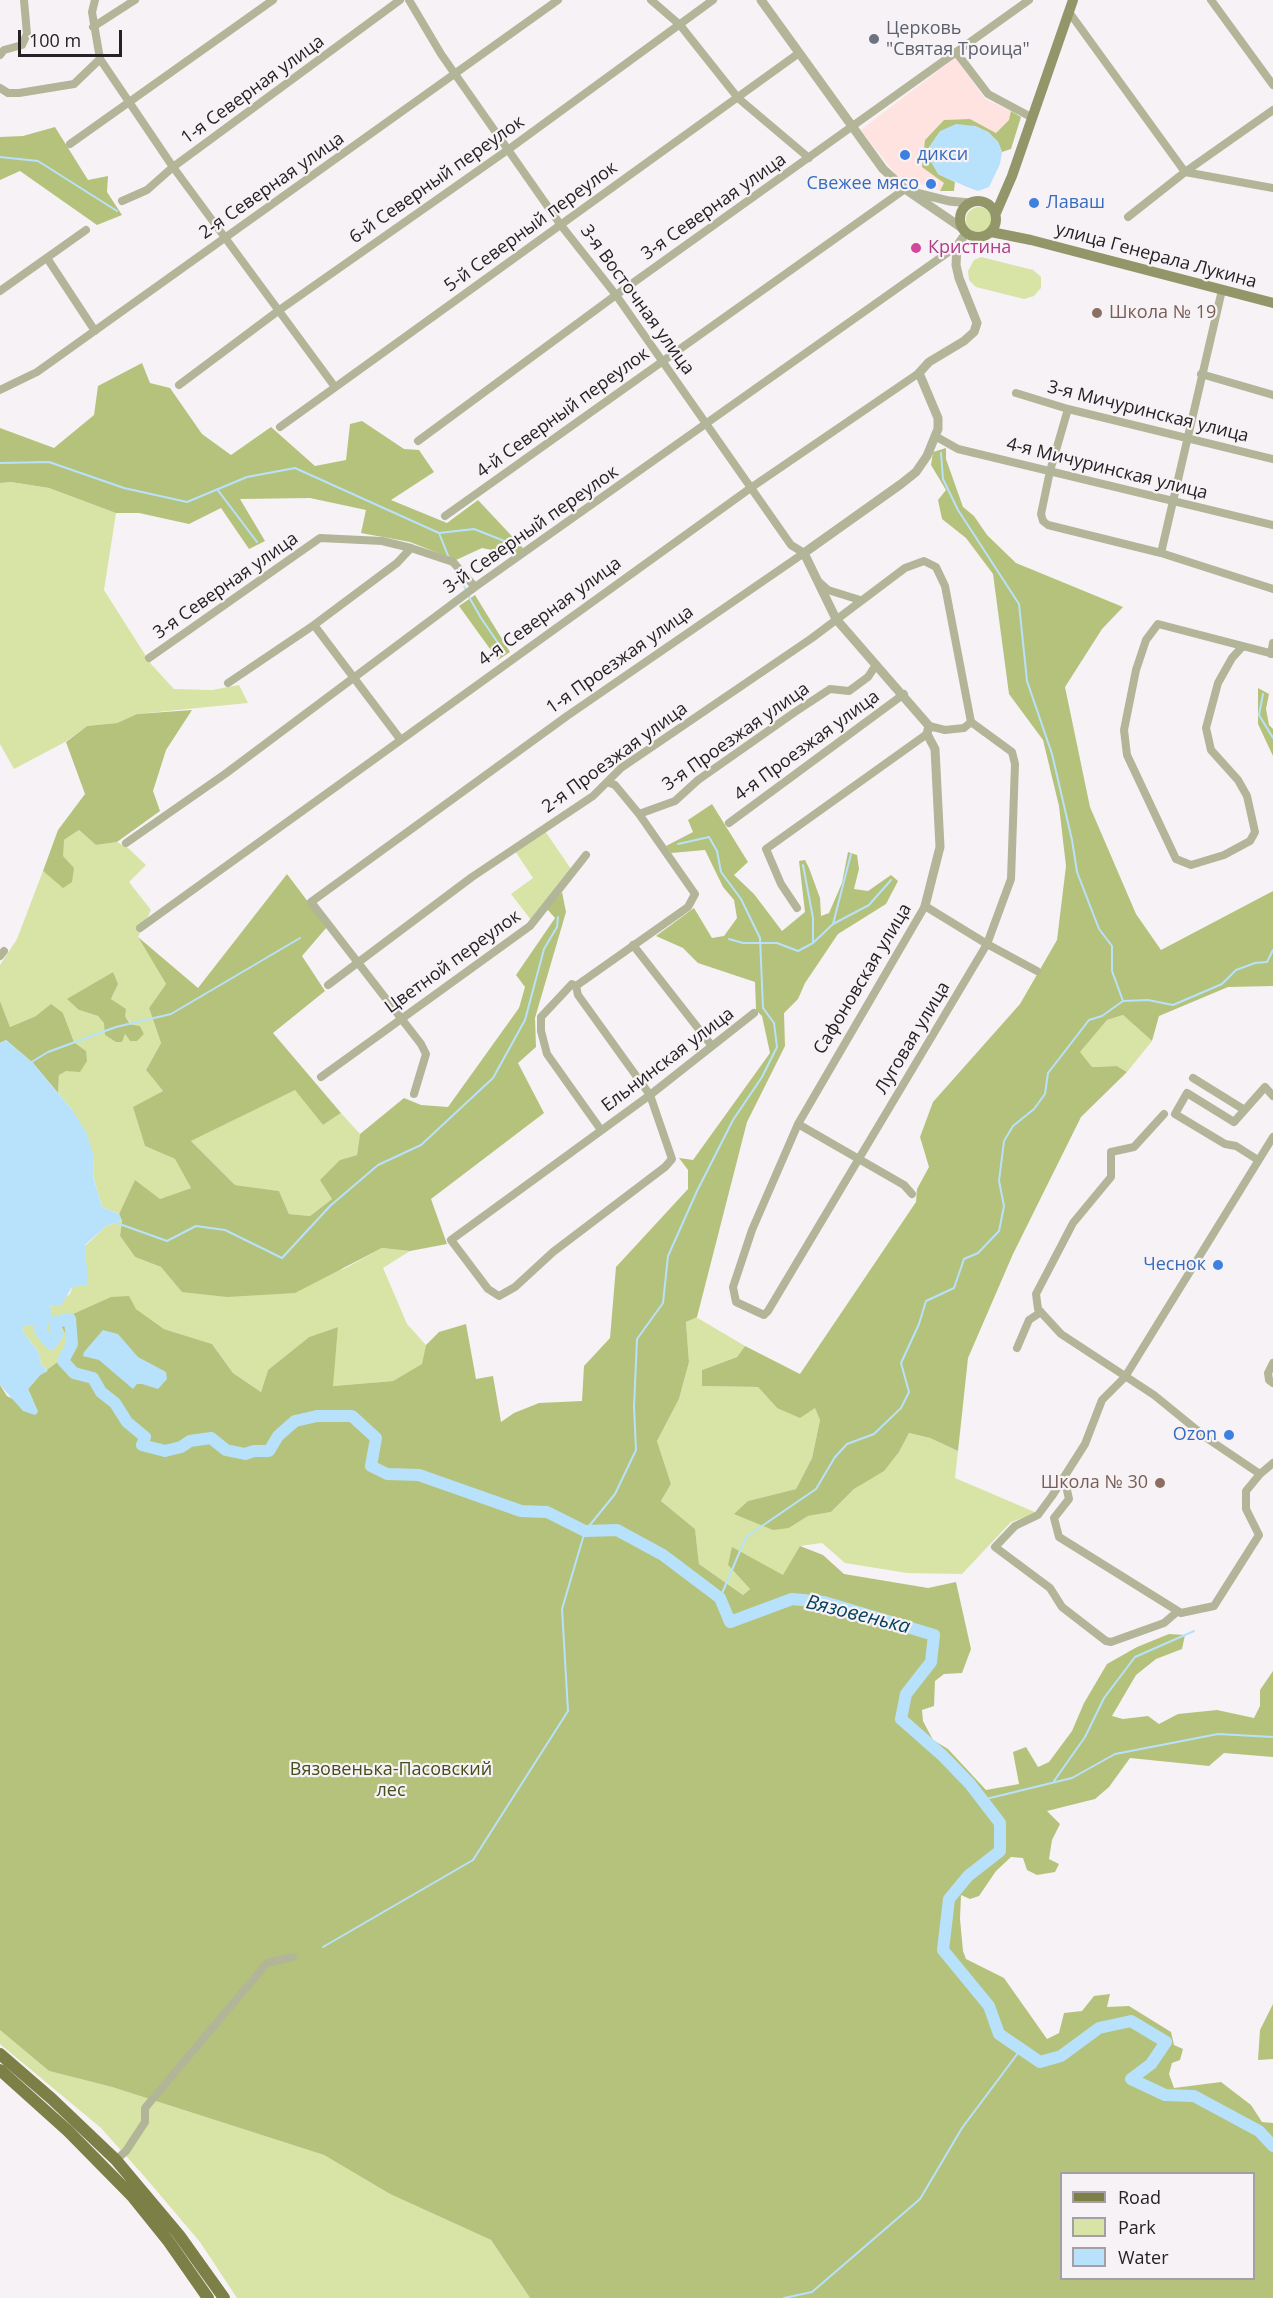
<!DOCTYPE html>
<meta charset="utf-8">
<style>
body{margin:0}
#map{position:relative;width:1273px;height:2298px;overflow:hidden;background:#f7f2f6;font-family:"Open Sans",sans-serif}
canvas{display:block}
.legend{position:absolute;left:1060px;top:2172px;width:195px;height:108px;box-sizing:border-box;background:#f7f2f6;border:2px solid #a39fa2;margin:0;padding:8px 10px;list-style:none;font-size:18px;color:#242224}
.legend li{display:flex;align-items:center;gap:12px;height:30px}
.legend b{width:30px;border:2px solid #a39fa2}
.scale{position:absolute;left:18px;top:30px;width:104px;height:27px;box-sizing:border-box;border:3px solid #242224;border-top:0;padding-left:8px;font-size:18px;line-height:21px;white-space:nowrap;color:#242224;-webkit-text-stroke:4px #f7f2f6;paint-order:stroke}
</style>
<div id="map">
<canvas width="1273" height="2298"></canvas>
<ul class="legend">
<li><b style="height:8px;background:#7c8047"></b>Road</li>
<li><b style="height:16px;background:#d8e4a6"></b>Park</li>
<li><b style="height:16px;background:#b8e2fb"></b>Water</li>
</ul>
<div class="scale">100 m</div>
</div>
<script>
const c = document.querySelector('canvas').getContext('2d');
c.lineJoin = 'round';
function paint(path, color) { c.fillStyle = color; c.fill(path, 'evenodd'); }
const shape = rows => new Path2D(rows.map(r => 'M' + r).join(''));
function strokePath(path, color, width, dash) { c.strokeStyle = color; c.lineWidth = width; c.lineCap = dash ? 'butt' : 'round'; c.setLineDash(dash || []); c.stroke(path); }
function drawText(font, color, halo, rows, align = 'center') {
  c.font = font + ' "Open Sans",sans-serif'; c.lineWidth = 4.5; c.setLineDash([]); c.textBaseline = 'middle'; c.strokeStyle = halo; c.fillStyle = color; for (const [text, x, y, turn = 0] of rows) {
    c.save(); c.translate(x, y); c.rotate((+turn || 0) * Math.PI / 180); c.textAlign = isNaN(turn) ? turn : align; if (halo) c.strokeText(text, 0, 0); c.fillText(text, 0, 0); c.restore();
  }
}
paint(shape([
 [956,57,985,99,1011,111,1010,120,996,133,970,119,945,120,925,139,944,183,940,191,896,175,861,130]
]), '#fee3e0');
paint(shape([
 '966 220a13 13 0 1 1 26 0a13 13 0 1 1-26 0Z',
 [981,257,1033,270,1041,277,1041,288,1034,296,1024,299,976,287,969,280,968,271,974,260],
 [11,482,49,488,116,513,104,590,151,664,174,689,212,690,239,685,248,703,137,714,117,723,87,726,65,742,14,769,0,744,0,483],
 [79,830,96,845,117,842,128,848,146,865,129,882,151,910,138,937,166,984,149,1008,161,1043,146,1070,163,1091,134,1107,145,1146,175,1159,191,1188,160,1199,135,1181,119,1214,102,1207,93,1175,94,1157,73,1111,58,1093,59,1075,86,1051,74,1042,63,1013,36,1016,10,1027,0,1001,0,965,17,939,43,871,51,877,63,856,63,841],
 [113,972,115,991,111,999,125,1009,125,1016,131,1024,140,1026,144,1034,136,1041,130,1041,125,1034,98,1016,79,1010,85,989],
 [545,831,571,869,531,920,511,894,533,878,515,851],
 [1123,1015,1152,1041,1127,1072,1117,1066,1092,1067,1079,1052,1107,1020],
 [295,1089,323,1125,341,1113,360,1134,357,1155,340,1160,332,1199,310,1216,289,1214,279,1191,235,1185,191,1141],
 [122,1221,120,1236,135,1257,161,1267,183,1292,344,1269,382,1248,410,1251,383,1268,407,1324,426,1345,423,1364,393,1381,332,1386,338,1327,309,1337,268,1370,261,1392,233,1373,212,1344,164,1329,136,1309,96,1304,67,1337,66,1356,48,1371,41,1364,38,1351,22,1331,24,1324,70,1294,85,1246,106,1226],
 [696,1317,745,1346,737,1357,702,1370,702,1386,758,1387,777,1408,815,1407,820,1420,812,1458,796,1489,748,1501,789,1528,808,1516,831,1512,854,1489,884,1470,899,1452,909,1433,930,1438,958,1451,955,1478,1037,1513,1011,1522,962,1574,907,1573,845,1563,822,1543,800,1546,784,1576,728,1565,750,1589,743,1595,699,1564,695,1529,661,1501,671,1484,657,1441,679,1399,689,1362,686,1322],
 [0,2030,49,2071,112,2087,324,2155,390,2194,491,2240,530,2298,237,2298,200,2242,144,2176,101,2128,0,2044]
]), '#d8e4a6');
paint(shape([
 [1011,111,1021,117,1011,149,1002,152,998,142,988,132,975,126,938,174,955,182,954,191,940,191,944,183,922,167,925,140,944,120,970,119,996,133,1009,120],
 [55,127,88,180,108,176,107,192,122,215,97,225,20,171,0,180,0,137,23,136],
 [142,363,150,383,170,388,202,434,231,455,271,427,315,466,346,460,350,424,362,421,404,449,419,450,434,472,391,500,447,523,478,500,523,548,516,555,482,548,456,560,410,542,361,533,366,510,310,498,240,499,265,541,249,549,221,508,189,524,139,513,116,513,49,488,11,482,0,483,0,428,54,448,94,415,98,386],
 [946,448,946,459,963,507,974,516,987,535,1016,563,1123,607,1102,629,1065,687,1090,807,1136,914,1161,950,1273,891,1273,986,1228,987,1159,1016,1152,1041,1123,1015,1107,1020,1080,1052,1092,1067,1117,1066,1127,1072,1081,1117,1013,1254,968,1358,958,1451,930,1438,909,1433,899,1452,884,1471,854,1489,831,1512,808,1516,789,1528,773,1530,734,1514,748,1501,796,1489,812,1458,820,1420,815,1408,800,1418,777,1408,758,1387,702,1386,702,1370,737,1357,745,1346,800,1374,916,1202,917,1189,929,1167,920,1137,933,1102,1020,1004,1057,940,1066,866,1059,806,1043,740,1009,694,993,574,966,538,942,519,938,500,946,490,931,465,933,452],
 [475,595,510,652,498,660,459,606],
 [1258,688,1269,694,1266,709,1269,725,1273,729,1273,756,1258,724],
 [192,710,166,750,153,791,160,811,117,842,96,845,79,830,64,840,63,856,74,868,72,882,63,888,43,871,58,830,85,794,66,742,87,726,117,723,137,714],
 [712,804,748,862,734,875,754,894,782,931,805,912,799,861,805,860,809,868,820,898,821,916,829,913,842,883,848,852,857,855,859,869,854,889,868,891,891,875,898,881,886,904,838,934,805,983,798,999,784,1013,785,1046,747,1122,697,1317,686,1322,689,1362,679,1399,657,1441,671,1484,661,1501,695,1529,699,1564,743,1595,750,1589,728,1565,732,1547,783,1575,800,1546,823,1555,844,1574,928,1588,956,1582,971,1649,962,1673,944,1674,935,1681,934,1706,922,1710,923,1721,933,1740,948,1749,986,1790,1019,1784,1013,1752,1026,1747,1038,1767,1049,1762,1072,1731,1084,1703,1107,1664,1137,1647,1169,1634,1185,1635,1182,1649,1156,1659,1136,1675,1112,1716,1123,1719,1148,1716,1159,1724,1178,1714,1217,1710,1254,1718,1260,1706,1260,1690,1273,1671,1273,1757,1224,1753,1209,1766,1130,1758,1109,1787,1095,1799,1047,1811,1060,1824,1052,1840,1049,1859,1059,1864,1055,1872,1037,1875,1027,1870,1023,1858,1011,1857,996,1871,979,1896,970,1899,961,1895,960,1919,963,1951,966,1959,1004,1978,1047,2039,1059,2033,1064,2013,1082,2011,1094,1996,1110,1994,1107,2007,1129,2006,1171,2032,1174,2045,1183,2049,1180,2060,1172,2063,1169,2074,1174,2088,1221,2082,1251,2105,1262,2122,1273,2123,1273,2298,530,2298,491,2240,390,2194,324,2155,112,2087,49,2071,0,2030,0,1385,7,1396,38,1412,28,1389,40,1375,66,1356,67,1337,61,1325,71,1315,111,1297,129,1296,136,1309,164,1329,212,1344,233,1373,261,1392,268,1370,309,1337,338,1327,333,1386,393,1381,422,1364,426,1345,439,1332,466,1324,476,1379,493,1376,501,1422,514,1413,539,1403,582,1401,584,1366,610,1338,616,1267,688,1189,688,1170,679,1158,693,1160,770,1053,762,1016,756,1010,755,982,698,963,683,948,656,936,694,908,712,938,724,936,737,918,734,900,723,887,705,850,671,853,666,846,693,832,688,820],
 [1062,2174,1254,2174,1254,2278,1062,2278],
 [287,874,327,927,302,956,325,991,273,1033,341,1113,323,1125,295,1090,191,1141,235,1185,279,1191,289,1214,310,1216,332,1199,320,1180,340,1160,357,1155,360,1134,404,1098,421,1105,448,1107,519,1008,525,987,516,975,555,918,547,909,562,892,566,912,535,1018,536,1047,518,1063,544,1113,431,1199,447,1244,410,1251,382,1248,295,1293,227,1297,182,1292,161,1267,135,1257,120,1236,122,1221,119,1214,135,1180,160,1199,191,1188,175,1159,145,1146,133,1107,163,1091,146,1070,161,1043,149,1008,166,984,138,937,198,988],
 [113,972,118,984,111,999,126,1009,125,1016,130,1024,140,1026,144,1034,137,1041,130,1041,125,1034,122,1042,116,1042,105,1035,104,1023,98,1016,79,1010,67,999],
 [0,1001,10,1027,36,1016,51,1004,63,1013,74,1042,86,1051,87,1061,80,1072,66,1071,59,1075,58,1093,33,1063,6,1040,0,1043],
 [1273,2004,1273,2059,1258,2060,1260,2030]
]), '#b5c27c');
paint(shape([
 [956,124,975,126,988,132,998,142,1002,152,1000,164,989,187,978,191,967,187,938,174,931,162,929,147,940,131],
 [6,1040,33,1063,73,1111,87,1134,94,1157,93,1176,102,1207,119,1214,122,1221,106,1226,85,1245,88,1285,72,1287,61,1306,50,1306,52,1315,46,1328,24,1325,22,1331,38,1351,41,1364,48,1371,40,1375,28,1389,38,1412,35,1415,23,1411,0,1385,0,1043],
 [103,1330,118,1334,138,1357,166,1372,167,1379,158,1389,142,1384,137,1384,133,1389,99,1360,83,1356,84,1352]
]), '#b8e2fb');
strokePath(shape([
 [0,157,38,161,117,211],
 [941,453,943,479,958,510,1019,604,1027,681,1052,754,1072,840,1077,872,1099,929,1112,946,1112,971,1123,1001],
 [0,463,49,462,124,488,187,502,247,477,295,468,439,533,474,529,507,542],
 [217,489,257,542],
 [439,533,449,558],
 [456,571,466,590],
 [468,595,481,618,505,653],
 [1263,694,1259,715,1273,738],
 [833,924,851,854],
 [729,939,743,943,777,943,798,951,813,943,813,918,803,865],
 [813,943,833,924,869,905,891,880],
 [30,1063,48,1052,116,1027,171,1014,300,938],
 [114,1222,167,1241,196,1226,225,1230,282,1258,330,1206,378,1165,421,1145,493,1078,525,1020,544,949,557,927,558,917],
 [720,1598,746,1537,816,1489,835,1457,847,1444,874,1434,901,1408,909,1392,901,1363,919,1324,926,1301,954,1288,964,1259,978,1253,999,1231,1004,1206,999,1181,1004,1141,1013,1126,1034,1109,1045,1094,1048,1073,1089,1020,1102,1016,1123,1001,1148,1000,1173,1005,1222,984,1236,970,1255,963,1267,962,1273,950],
 [1054,1781,1085,1737,1104,1698,1135,1657,1194,1631],
 [982,1800,1072,1778,1115,1754,1218,1734,1273,1737],
 [323,1947,473,1860,568,1711,562,1609,585,1531,615,1494,636,1450,634,1407,637,1339,663,1303,668,1256,697,1191,733,1120,762,1077,777,1047,774,1023,763,1008,760,938,741,899,721,872,717,851,709,837,678,844],
 [784,2298,812,2292,920,2199,962,2128,1021,2049]
]), '#b8e2fb', 2);
strokePath(shape([
 [44,1314,40,1331,51,1344,57,1335,55,1322,70,1319,72,1344,63,1361,74,1373,93,1378,101,1392,115,1403,127,1422,145,1437,142,1445,165,1451,181,1447,190,1441,211,1438,226,1450,245,1454,254,1451,269,1451,278,1436,295,1421,317,1416,352,1416,376,1438,371,1466,387,1474,419,1475,521,1511,547,1512,585,1531,617,1530,663,1555,720,1598,730,1622,792,1599,824,1602,934,1635,931,1662,906,1694,901,1719,943,1756,970,1784,1000,1823,1000,1851,968,1876,949,1899,943,1950,989,2006,999,2034,1040,2062,1061,2056,1099,2028,1131,2021,1166,2042,1151,2064,1131,2079,1165,2095,1194,2096,1259,2131,1273,2146]
]), '#b8e2fb', 12);
strokePath(shape([
 [95,0,92,12,100,59,173,167,335,387],
 [409,0,441,54,560,224,616,295,791,545,804,553,567,716,311,902,421,1044,426,1054,414,1094],
 [651,0,680,25,738,98,809,158],
 [1211,0,1273,85],
 [1069,12,1185,172,1273,188],
 [93,27,135,0],
 [956,52,988,94,1031,117],
 [0,55,4,50,22,45,27,34,24,0],
 [0,88,8,93,19,93,74,84,100,59],
 [70,144,273,0],
 [122,201,147,190,173,167,400,0],
 [1128,217,1185,172,1273,110],
 [47,258,95,331],
 [0,291,86,230],
 [1201,374,1273,395],
 [179,385,278,311,509,149,713,0],
 [0,390,37,372,558,0],
 [1016,393,1068,409,1273,459],
 [1068,409,1050,471,1041,514,1043,521,1048,525,1161,553,1273,589],
 [280,427,799,53],
 [935,436,958,449,1273,525],
 [418,441,616,295,1029,0],
 [445,516,905,189],
 [1161,553,1222,290],
 [819,582,828,590,860,600],
 [314,625,400,739],
 [1242,647,1232,658,1218,683,1206,728,1211,750,1238,780,1247,796,1255,832,1250,841,1224,855,1191,865,1176,859,1127,755,1124,730,1136,670,1146,640,1158,624,1273,654],
 [1271,654,1273,643],
 [149,658,320,538,382,541,411,548,453,562,475,587],
 [228,683,314,625,397,563,411,548],
 [929,726,945,730,964,728,971,722],
 [639,814,675,801,698,780,795,712,830,689,849,691,868,677,876,665],
 [729,823,904,694],
 [126,843,225,774,475,587,957,246],
 [797,908,781,884,766,849,927,734],
 [140,928,752,487,919,373],
 [633,945,712,1046],
 [0,956,4,951],
 [328,985,472,877,593,796,621,768,812,638,905,568,924,561,936,567,945,586,971,722,1012,752,1015,764,1011,879,987,944,768,1311,764,1315,736,1302,733,1287,752,1230,798,1124,925,906,987,944,1037,971],
 [576,986,578,995,650,1095,672,1159,665,1167,553,1252,515,1287,499,1296,488,1289,451,1240,650,1095,754,1013],
 [576,986,688,907,695,894,639,814,615,785,607,782],
 [576,986,572,984,541,1017,541,1031,547,1054,601,1130],
 [321,1077,530,926,586,855],
 [1193,1078,1243,1109],
 [1164,1114,1134,1147,1111,1152,1111,1177,1073,1223,1036,1294,1038,1309,1061,1334,1154,1395,1208,1439,1260,1474,1273,1463],
 [798,1124,904,1185,912,1194],
 [1258,1160,1236,1146,1225,1144,1175,1114,1187,1093,1234,1122,1265,1087,1273,1096],
 [1017,1348,1029,1320,1041,1312],
 [1273,1363,1268,1373,1269,1380,1273,1383],
 [1064,1477,1069,1499,1054,1518,1059,1537,1181,1613,1214,1606,1259,1535,1246,1509,1246,1491,1260,1474],
 [1178,1611,1164,1623,1111,1642,1106,1641,1062,1607,1050,1588,995,1547,1015,1526,1038,1515,1052,1496,1085,1444,1102,1400,1125,1377,1273,1137],
 [116,2160,126,2151,145,2122,145,2108,267,1963,293,1957]
]), '#b2b597', 8);
strokePath(shape([
 [761,0,883,169,905,189,962,228],
 [913,192,949,201,970,203],
 [925,906,940,847,935,749,927,734,929,726,836,619,804,553,901,484,916,472,927,456,938,429,938,418,919,373,929,362,964,341,974,332,977,323,959,278,956,265,957,246,966,233]
]), '#b2b597', 9);
strokePath(shape([
 '960 219a18 18 0 1 1 36 0a18 18 0 1 1-36 0Z',
 [996,213,1012,176,1073,0],
 [991,232,1031,240,1273,303]
]), '#929669', 10);
strokePath(shape([
 [0,2054,52,2099,116,2160,179,2235,224,2298],
 [0,2070,68,2131,132,2196,169,2242,208,2298]
]), '#7c8047', 12);
for (const [x, y, r, color] of [
 [874,39,6,"#6b7280"],
 [905,155,6,"#3f7fe0"],
 [931,184,6,"#3f7fe0"],
 [1034,203,6,"#3f7fe0"],
 [916,248,6,"#d1479c"],
 [1097,313,6,"#8d6e63"],
 [1218,1265,6,"#3f7fe0"],
 [1229,1435,6,"#3f7fe0"],
 [1160,1483,6,"#8d6e63"]
]) { const dot = new Path2D(); dot.arc(x, y, r, 0, 2 * Math.PI); c.fillStyle = color; c.fill(dot); strokePath(dot, '#f7f2f6', 2); }
drawText('18px', '#5b616d', '#f7f2f6', [
 ["Церковь",886,29],
 ["\"Святая Троица\"",886,50]
], 'left');
drawText('18px', '#242224', '#f7f2f6', [
 ["1-я Северная улица",253,90,-36],
 ["6-й Северный переулок",437,180,-35],
 ["2-я Северная улица",272,186,-35],
 ["3-я Северная улица",714,207,-35],
 ["5-й Северный переулок",531,227,-36],
 ["улица Генерала Лукина",1156,256,15],
 ["3-я Восточная улица",637,300,54],
 ["3-я Мичуринская улица",1148,412,14],
 ["4-й Северный переулок",563,413,-36],
 ["4-я Мичуринская улица",1107,469,14],
 ["3-й Северный переулок",531,530,-35],
 ["3-я Северная улица",226,586,-35],
 ["4-я Северная улица",550,612,-36],
 ["1-я Проезжая улица",620,660,-35],
 ["3-я Проезжая улица",736,737,-35],
 ["4-я Проезжая улица",807,746,-36],
 ["2-я Проезжая улица",615,758,-36],
 ["Цветной переулок",453,962,-36],
 ["Сафоновская улица",863,979,-59],
 ["Луговая улица",913,1038,-59],
 ["Ельнинская улица",668,1060,-37]
]);
drawText('18px', '#366cbe', '#f7f2f6', [
 ["дикси",917,155,"left"],
 ["Свежее мясо",919,184],
 ["Лаваш",1046,203,"left"],
 ["Чеснок",1206,1265],
 ["Ozon",1217,1435]
], 'right');
drawText('18px', '#b23c85', '#f7f2f6', [
 ["Кристина",928,248]
], 'left');
drawText('18px', '#785e54', '#f7f2f6', [
 ["Школа № 19",1109,313],
 ["Школа № 30",1148,1483,"right"]
], 'left');
drawText('18px', '#464e1b', '#f7f2f6', [
 ["Вязовенька-Пасовский",391,1770],
 ["лес",391,1791]
]);
drawText('italic 20px', '#04435e', '#f7f2f6', [
 ["Вязовенька",858,1615,14]
]);
</script>
